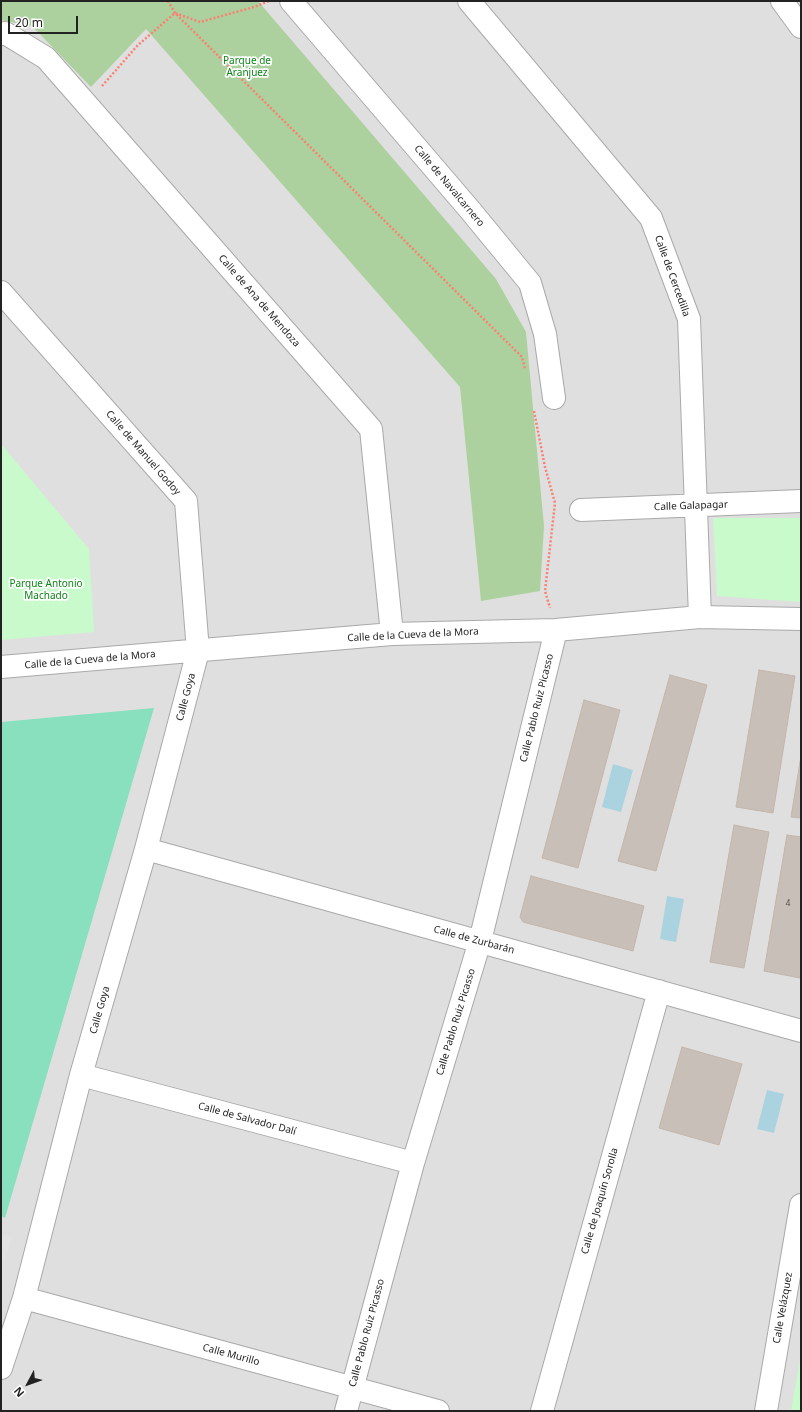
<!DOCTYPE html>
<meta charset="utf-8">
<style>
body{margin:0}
#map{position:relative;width:802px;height:1412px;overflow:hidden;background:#f2efe9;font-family:"Noto Sans",sans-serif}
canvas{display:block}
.frame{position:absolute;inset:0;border:2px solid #222;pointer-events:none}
.north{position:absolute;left:8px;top:1364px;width:40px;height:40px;-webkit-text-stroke:3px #fff;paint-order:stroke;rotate:229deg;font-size:11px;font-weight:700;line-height:16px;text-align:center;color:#222}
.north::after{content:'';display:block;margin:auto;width:14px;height:18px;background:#222;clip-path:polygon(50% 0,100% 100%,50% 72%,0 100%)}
.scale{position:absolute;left:8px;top:16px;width:70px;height:18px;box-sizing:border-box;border:2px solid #222;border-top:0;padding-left:5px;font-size:12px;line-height:14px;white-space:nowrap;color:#222;-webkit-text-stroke:3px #fff;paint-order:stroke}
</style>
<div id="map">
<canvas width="802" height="1412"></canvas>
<div class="frame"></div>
<div class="north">N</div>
<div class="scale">20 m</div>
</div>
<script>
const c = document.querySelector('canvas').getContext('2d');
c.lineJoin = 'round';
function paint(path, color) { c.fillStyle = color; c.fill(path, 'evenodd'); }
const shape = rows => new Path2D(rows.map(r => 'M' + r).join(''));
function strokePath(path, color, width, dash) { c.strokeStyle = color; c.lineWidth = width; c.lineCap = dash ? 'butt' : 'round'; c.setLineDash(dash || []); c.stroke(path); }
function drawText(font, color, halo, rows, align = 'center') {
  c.font = font + ' "Noto Sans",sans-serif'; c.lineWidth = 3.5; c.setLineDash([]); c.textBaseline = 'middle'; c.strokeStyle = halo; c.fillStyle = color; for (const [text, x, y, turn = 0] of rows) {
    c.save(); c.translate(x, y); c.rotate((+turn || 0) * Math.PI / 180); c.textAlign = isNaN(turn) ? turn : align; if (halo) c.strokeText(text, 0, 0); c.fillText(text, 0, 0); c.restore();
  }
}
paint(shape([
 [1,1,801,1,801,1411,1,1411]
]), '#e0dfdf');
paint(shape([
 [1,1,258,1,496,279,526,332,544,526,540,591,481,601,460,387,146,29,91,87,32,26,1,20]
]), '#add19e');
paint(shape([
 [1,444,89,549,94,632,1,640],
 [713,518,801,518,801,602,717,596],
 [801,1353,801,1411,791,1411]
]), '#c8facc');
paint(shape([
 [154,708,5,1218,1,1216,1,722]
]), '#88e0be');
paint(shape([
 [1,1234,12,1237,1,1272]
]), '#e2e2e2');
paint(shape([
 [613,764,633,770,621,812,602,807],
 [667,896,684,899,676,942,660,939],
 [767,1090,784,1094,774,1133,757,1129]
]), '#aad3df');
const building = shape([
 [759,670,795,676,773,813,736,807,759,670],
 [670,675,707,685,656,871,618,861,670,675],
 [584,700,620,710,578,868,542,858,584,700],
 [801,756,801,818,791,817,801,756],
 [734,825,769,832,744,968,710,962,734,825],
 [787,835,801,837,801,970,800,978,764,971,787,835],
 [531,876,644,906,633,951,523,922,520,917,531,876],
 [682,1047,742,1064,719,1145,659,1128,682,1047]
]);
paint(building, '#c7bfb8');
strokePath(building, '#c4b6ab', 1);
const street = shape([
 [291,1,470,210,530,283,545,334,554,398],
 [469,1,651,218,689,319,700,617],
 [782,1,801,27],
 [1,34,5,33,46,58,371,429,392,634],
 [1,292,186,501,198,651,146,849,81,1075,24,1298,1,1368],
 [581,510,801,501],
 [1,667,392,634,556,630,700,617,801,619],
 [146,849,801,1031],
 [81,1075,413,1163],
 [24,1298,438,1411],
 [346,1411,413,1163,480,941,556,630],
 [542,1411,659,991],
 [766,1411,801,1205]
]);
strokePath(street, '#a9a9a9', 24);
strokePath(shape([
 [168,1,175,13,522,357,525,369],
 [102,86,138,45,175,13,200,22,254,7,269,1],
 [534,411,545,467,555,503,545,591,550,608]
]), '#fa8072', 2.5, [2, 2]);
strokePath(street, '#fff', 22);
drawText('8px', '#4b4948', null, [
 ["4",788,904]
]);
drawText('10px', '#0c8416', '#fff', [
 ["Parque de",247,61],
 ["Aranjuez",247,73],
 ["Parque Antonio",46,584],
 ["Machado",46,596]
]);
drawText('10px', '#222', '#fff', [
 ["Calle de Navalcarnero",449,186,50],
 ["Calle de Cercedilla",672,276,70],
 ["Calle de Ana de Mendoza",259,301,49],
 ["Calle de Manuel Godoy",143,453,49],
 ["Calle Galapagar",691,506,-2],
 ["Calle de la Cueva de la Mora",413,635,-3],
 ["Calle de la Cueva de la Mora",90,660,-5],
 ["Calle Goya",186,697,-75],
 ["Calle Pablo Ruiz Picasso",537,708,-76],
 ["Calle de Zurbarán",474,940,15],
 ["Calle Goya",100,1010,-74],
 ["Calle Pablo Ruiz Picasso",456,1022,-73],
 ["Calle de Salvador Dalí",247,1119,15],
 ["Calle de Joaquín Sorolla",600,1201,-74],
 ["Calle Velázquez",783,1308,-80],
 ["Calle Pablo Ruiz Picasso",367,1333,-75],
 ["Calle Murillo",231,1355,15]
]);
</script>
